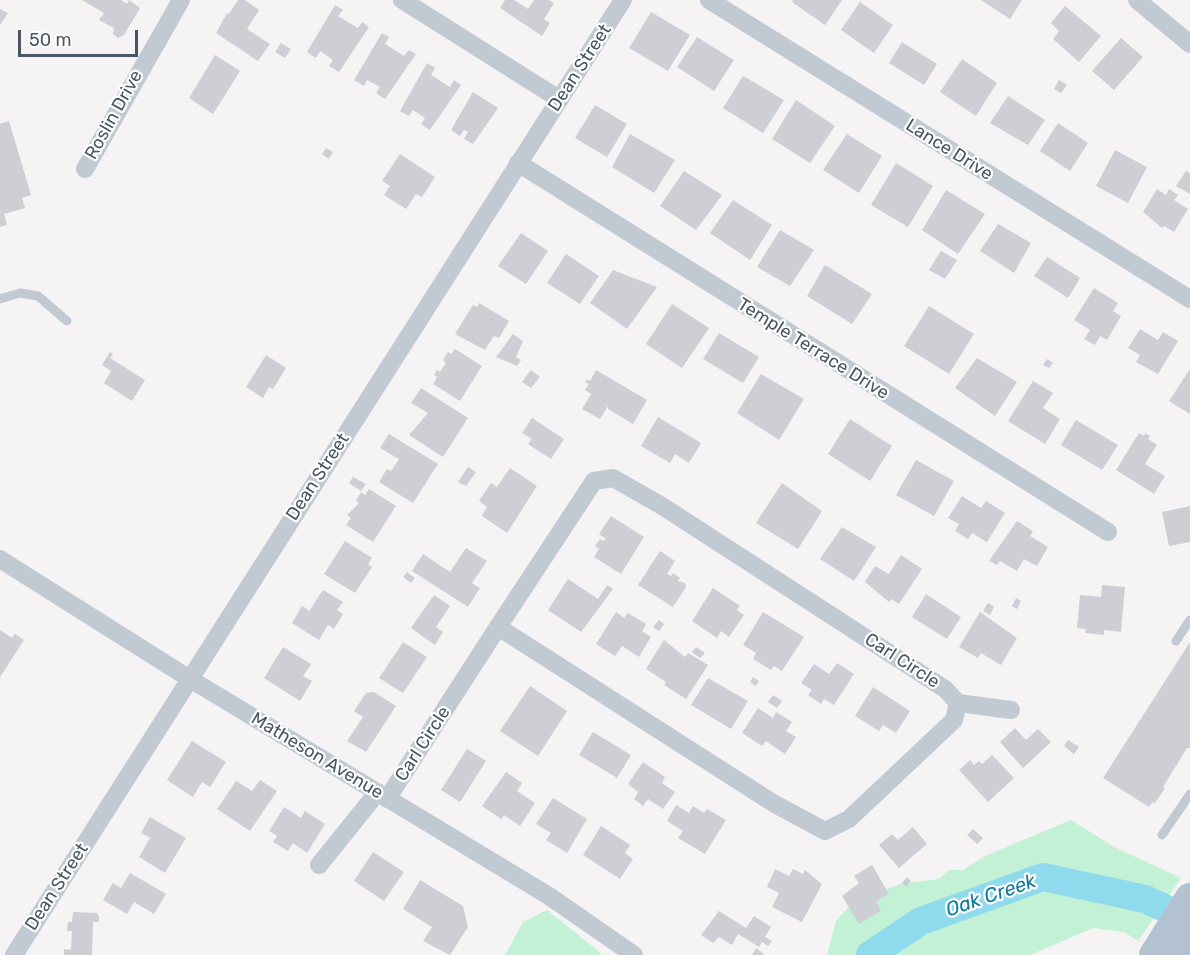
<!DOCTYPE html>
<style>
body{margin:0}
#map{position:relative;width:1190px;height:955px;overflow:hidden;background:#f5f3f3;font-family:Rubik,sans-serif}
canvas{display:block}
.scale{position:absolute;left:18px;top:30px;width:120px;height:27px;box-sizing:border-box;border:3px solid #4a5661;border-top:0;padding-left:8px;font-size:18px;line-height:21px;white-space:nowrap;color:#4a5661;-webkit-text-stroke:4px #fff;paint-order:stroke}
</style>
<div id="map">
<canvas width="1190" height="955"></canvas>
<div class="scale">50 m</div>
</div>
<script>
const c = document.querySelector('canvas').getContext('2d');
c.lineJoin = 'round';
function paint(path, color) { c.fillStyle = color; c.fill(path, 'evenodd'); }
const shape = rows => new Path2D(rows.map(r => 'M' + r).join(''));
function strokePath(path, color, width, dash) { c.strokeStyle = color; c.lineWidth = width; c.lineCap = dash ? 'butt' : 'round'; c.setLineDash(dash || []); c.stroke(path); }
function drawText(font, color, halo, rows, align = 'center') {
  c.font = font + ' Rubik,sans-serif'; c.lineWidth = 4.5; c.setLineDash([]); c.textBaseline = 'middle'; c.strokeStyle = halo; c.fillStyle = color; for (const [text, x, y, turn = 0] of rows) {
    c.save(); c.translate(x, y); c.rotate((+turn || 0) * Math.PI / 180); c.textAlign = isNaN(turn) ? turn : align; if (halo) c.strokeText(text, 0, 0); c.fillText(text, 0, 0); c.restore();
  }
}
paint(shape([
 [1071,820,1114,847,1181,878,1138,941,1124,932,1093,928,1030,955,827,955,836,921,853,902,900,884,939,879,949,870,963,870,985,856],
 [547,910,597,950,602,955,505,955,523,922]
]), '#c3f1d5');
strokePath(shape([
 [870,955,921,921,1043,877,1145,899,1190,920]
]), '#90daee', 28);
paint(shape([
 [82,0,121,0,127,4,129,0,140,8,124,35,118,38,113,34,114,28,99,20,104,13],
 [238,0,245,0,259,10,247,29,270,44,258,61,216,33,227,13,229,14],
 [505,0,514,0,528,9,534,0,549,0,554,3,544,19,550,23,542,36,500,8],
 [793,0,842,0,825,25,792,2],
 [981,0,1022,0,1010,19],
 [860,2,893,25,874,53,841,30],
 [335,5,343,10,338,16,358,28,362,22,369,27,339,72,329,66,333,60,320,51,316,58,307,52],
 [1065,6,1101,36,1079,62,1053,39,1059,31,1051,23],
 [0,9,8,13,0,25],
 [651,12,690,35,668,71,629,48],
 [382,33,389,37,385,44,404,56,409,50,416,54,385,99,376,93,380,87,367,80,364,86,354,80],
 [697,37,734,60,714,91,677,67],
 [1121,38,1143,57,1114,90,1092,71],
 [902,42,937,64,924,85,889,63],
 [281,43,291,49,285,58,275,52],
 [215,55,240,71,213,114,189,98],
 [962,59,997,83,976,116,940,92],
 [427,63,435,68,431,75,450,87,454,80,461,85,430,130,421,124,425,118,413,110,409,116,400,111],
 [743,76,784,100,763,133,723,108],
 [1059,80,1067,85,1061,93,1054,89],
 [473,92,498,108,473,144,464,139,468,132,464,130,460,136,451,130],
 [1008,96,1045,120,1028,145,990,123],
 [796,100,835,126,810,163,772,139],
 [595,105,627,124,607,157,575,138],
 [9,121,31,195,22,198,25,208,4,214,7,225,0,227,0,124],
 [1058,123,1088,143,1070,171,1040,151],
 [630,134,675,160,654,193,612,167],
 [847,134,882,156,859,193,823,170],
 [326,148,333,152,329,159,322,154],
 [1115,150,1147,167,1128,203,1096,186],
 [400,154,435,177,422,197,416,194,406,209,384,195,390,186,382,181],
 [896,163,933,186,908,227,871,205],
 [684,171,722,195,696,230,660,206],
 [1186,171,1190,173,1190,194,1176,186],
 [1157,189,1166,195,1169,189,1178,195,1174,200,1188,209,1174,232,1164,226,1162,228,1143,212],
 [946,190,985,214,958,254,922,230],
 [733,200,772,225,750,260,710,233],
 [998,224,1031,243,1014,273,980,251],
 [780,230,814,250,790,286,757,267],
 [521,233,548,251,526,284,498,266],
 [941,251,957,260,945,279,929,270],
 [566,254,599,276,580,304,547,283],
 [1047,257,1080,278,1068,298,1034,276],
 [825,265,872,294,852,324,807,296],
 [613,270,657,287,627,329,590,303],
 [1094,288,1118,303,1113,311,1121,316,1107,340,1100,336,1095,345,1084,339,1090,330,1074,320],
 [479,303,509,321,499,338,494,336,485,350,455,334,473,305,477,307],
 [672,304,709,328,682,368,646,344],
 [929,306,974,334,949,374,904,346],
 [1140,329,1158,340,1163,332,1178,341,1158,374,1136,362,1140,355,1128,348],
 [719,333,759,357,743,383,703,359],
 [513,334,523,341,516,357,521,360,517,366,496,357],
 [455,349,482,366,460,401,433,384,437,377,434,375,437,370,440,372,446,363,443,360,448,352,451,354],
 [110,352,113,354,110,358,145,380,132,401,104,383,111,371,102,365],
 [266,355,286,368,273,389,269,387,263,398,246,387],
 [977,358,1017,382,995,416,955,388],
 [1047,359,1053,363,1049,368,1043,365],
 [1190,369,1190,414,1169,401],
 [531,370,540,377,531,388,522,382],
 [596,370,647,400,633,424,608,409,608,406,600,419,582,409,591,394,585,390,589,384,585,382,587,379,590,381],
 [761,374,804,399,779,440,737,413],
 [1033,381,1053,393,1043,408,1060,419,1045,444,1008,421],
 [421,388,468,418,443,457,409,435,428,413,411,403],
 [658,417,701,443,689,463,675,454,670,463,641,446],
 [532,418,564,439,551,459,528,444,532,439,522,433],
 [850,419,892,446,870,481,828,454],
 [1076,420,1118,445,1102,470,1061,445],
 [1139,433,1144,436,1145,433,1150,436,1148,439,1157,445,1145,464,1165,476,1154,494,1116,470],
 [389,434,438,464,413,503,379,482,387,469,391,471,399,459,380,448],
 [916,460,954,481,934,516,896,495],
 [468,467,476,472,466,486,458,482],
 [510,468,537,486,507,533,482,516,487,507,479,501,491,483,497,487],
 [353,477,366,484,361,491,349,483],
 [782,483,822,511,798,549,756,523],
 [369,489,396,506,373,542,346,525,351,518,347,515,359,503,356,501,361,492,365,495],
 [962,496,981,508,986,501,1005,513,987,542,972,533,968,539,955,531,959,524,948,518],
 [1190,506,1190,542,1169,546,1162,512],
 [611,516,644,537,621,574,594,557,599,549,595,546,600,539,604,541,606,539,599,534],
 [1017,521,1033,531,1030,536,1048,547,1037,566,1024,559,1017,571,1000,561,997,565,989,561],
 [842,527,876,547,854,581,820,559],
 [345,541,372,558,368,564,372,567,355,593,324,574],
 [466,548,487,561,472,583,480,588,468,607,412,571,423,554,450,572],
 [660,551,675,561,667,574,671,576,673,573,680,578,678,581,685,583,686,587,673,607,638,585],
 [901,555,922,569,899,604,891,599,889,602,865,582,875,566,889,574],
 [407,572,415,578,411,583,403,577],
 [568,579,598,599,607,585,613,589,581,632,548,610],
 [1102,585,1125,587,1121,632,1104,630,1104,635,1085,633,1086,629,1077,628,1080,595,1101,597],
 [713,588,740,606,737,610,744,615,729,637,721,631,717,638,692,621],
 [323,590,343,602,337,610,343,614,334,629,328,625,319,640,292,623,302,606,309,611],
 [926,594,961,617,947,639,912,617],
 [434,595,450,606,436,627,443,632,435,645,411,628],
 [1016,598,1021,601,1017,609,1012,606],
 [988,603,994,607,990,615,983,611],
 [616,612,624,618,628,613,646,624,642,631,651,637,639,657,622,646,615,656,596,644],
 [763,612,804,637,782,671,774,666,771,670,753,659,756,653,743,645],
 [980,612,1017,638,1001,665,981,653,978,658,959,647],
 [659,620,664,624,659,631,653,627],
 [0,630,12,638,15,634,24,640,0,677],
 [664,640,685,657,688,653,708,665,686,699,664,685,666,682,646,669],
 [403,642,427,657,403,693,379,678],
 [1190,642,1190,748,1187,748,1163,787,1165,788,1155,803,1153,802,1149,807,1103,778],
 [283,647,311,664,303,676,312,681,300,701,264,678],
 [696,647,705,653,700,658,692,652],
 [837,663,854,674,834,705,824,699,821,704,808,695,812,690,801,683,814,664,829,674],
 [753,677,759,681,756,686,750,682],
 [708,678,748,701,731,729,691,705],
 [530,686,567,711,538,756,500,731],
 [873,687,910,711,896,733,883,725,879,731,855,716],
 [374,692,396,706,366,752,347,741,363,717,354,711,366,693],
 [773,695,782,701,777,708,768,702],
 [758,708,773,718,776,712,792,722,786,731,796,737,785,754,766,741,762,746,742,733],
 [1015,728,1026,740,1038,729,1051,742,1023,768,1000,742],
 [593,732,631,755,617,778,579,755],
 [1068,740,1079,747,1074,754,1064,746],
 [192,741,226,762,210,787,202,782,193,797,167,780],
 [467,749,486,761,460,802,441,790],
 [992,755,1014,778,988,802,959,770,970,760,974,765,979,761,982,764],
 [643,762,665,777,662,783,675,792,663,809,648,799,643,806,634,799,638,792,628,784],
 [506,772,522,783,517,791,535,803,520,826,504,815,501,819,482,806],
 [260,780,277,791,250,831,217,809,236,781,252,791],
 [553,798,587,819,567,853,546,840,551,833,536,824],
 [676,805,689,813,693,806,704,813,707,809,726,820,705,854,678,838,683,831,667,821],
 [284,807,301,818,305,811,325,824,307,853,293,843,288,851,273,842,277,836,269,831],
 [150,817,186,838,165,873,139,857,150,838,141,833],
 [601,826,630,845,625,853,633,859,620,879,583,855],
 [913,827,927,844,899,868,879,845,892,834,898,840],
 [973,829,983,838,977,844,967,835],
 [373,852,404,872,384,901,354,881],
 [872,865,889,894,876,901,881,911,859,924,842,896,859,883,854,876],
 [775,869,789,876,793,869,803,874,805,870,822,884,802,922,772,907,779,893,767,887],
 [130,873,166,894,154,914,134,902,127,914,103,900,113,883,121,888],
 [907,877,911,881,906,887,902,883],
 [420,880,463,906,468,927,450,955,423,941,432,927,403,909],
 [719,911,746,928,754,916,771,927,765,937,772,941,768,946,762,942,759,947,738,934,732,945,719,937,713,943,701,935],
 [73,912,97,913,99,916,99,922,93,922,92,955,64,955,64,949,71,950,72,931,67,931,68,922,72,922],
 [756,948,764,954,763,955,752,955]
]), '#cdcfd5');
strokePath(shape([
 [0,299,20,293,38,296,67,321],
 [1176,641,1190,620],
 [1162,835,1190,794]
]), '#c1cad2', 9);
strokePath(shape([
 [402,0,559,99],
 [709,0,1190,299],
 [1137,0,1190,44],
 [518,163,1108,532],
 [85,169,181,0],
 [613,478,662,506,945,689,958,703,954,720,849,819,825,831,773,803,498,627,594,481,613,478],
 [0,559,190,679,549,896,634,955],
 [958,703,1011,710],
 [387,799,498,627],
 [319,865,377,793],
 [14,955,623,0]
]), '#c1cad2', 18);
strokePath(shape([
 [1154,955,1190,898],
 [1180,955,1190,940]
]), '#b3c2d1', 30);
drawText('18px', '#4a5661', '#fff', [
 ["Dean Street",580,68,-57],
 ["Roslin Drive",114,115,-61],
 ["Lance Drive",949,150,32],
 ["Temple Terrace Drive",813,349,32],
 ["Dean Street",318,477,-57],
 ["Carl Circle",902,661,33],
 ["Carl Circle",423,744,-57],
 ["Matheson Avenue",317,756,31],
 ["Dean Street",57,887,-57]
]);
drawText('italic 20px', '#0c7c9b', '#fff', [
 ["Oak Creek",991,896,-19]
]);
</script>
